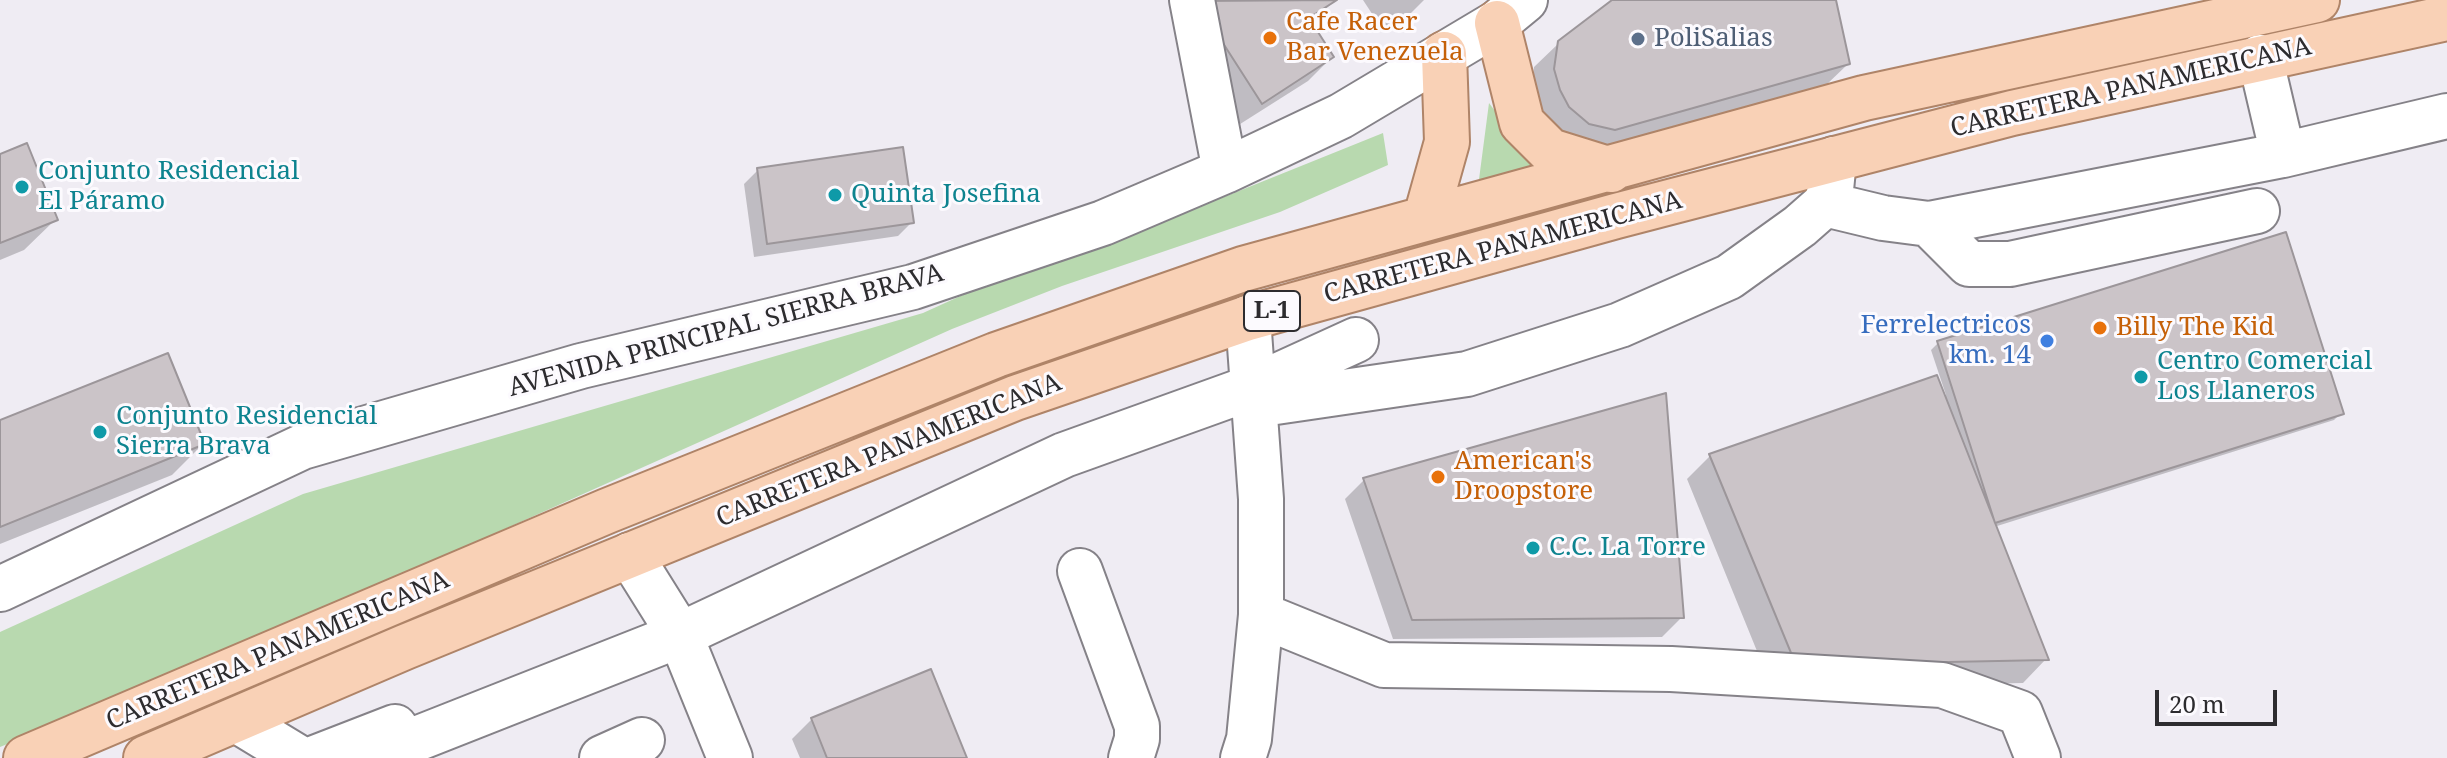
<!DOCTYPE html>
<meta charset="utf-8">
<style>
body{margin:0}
#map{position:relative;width:2447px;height:758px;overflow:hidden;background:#efecf3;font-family:"Noto Serif",serif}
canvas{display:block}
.scale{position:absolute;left:2155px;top:690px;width:122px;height:36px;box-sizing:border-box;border:4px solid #2d2c2f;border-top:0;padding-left:10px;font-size:24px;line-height:28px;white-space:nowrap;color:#2d2c2f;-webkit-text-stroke:6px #fcfafe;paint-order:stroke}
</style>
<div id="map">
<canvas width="2447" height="758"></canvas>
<div class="scale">20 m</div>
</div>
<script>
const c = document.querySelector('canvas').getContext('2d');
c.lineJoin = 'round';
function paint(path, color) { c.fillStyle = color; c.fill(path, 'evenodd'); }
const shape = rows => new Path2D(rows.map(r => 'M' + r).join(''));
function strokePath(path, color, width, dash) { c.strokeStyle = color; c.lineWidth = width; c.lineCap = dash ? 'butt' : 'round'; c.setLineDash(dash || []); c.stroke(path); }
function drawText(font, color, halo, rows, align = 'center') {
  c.font = font + ' "Noto Serif",serif'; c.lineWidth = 6; c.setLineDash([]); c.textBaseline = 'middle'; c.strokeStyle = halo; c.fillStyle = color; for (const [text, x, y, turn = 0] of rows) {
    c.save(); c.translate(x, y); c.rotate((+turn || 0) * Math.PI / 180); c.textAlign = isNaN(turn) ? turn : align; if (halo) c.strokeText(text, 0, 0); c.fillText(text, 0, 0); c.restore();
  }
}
paint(shape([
 [1489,103,1540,171,1478,187],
 [1383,133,1388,165,1280,212,1062,286,952,329,203,664,0,747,0,632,303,494,923,313,1009,274,1229,195]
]), '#b8d9af');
paint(shape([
 [1201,0,1335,0,1310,24,1332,57,1308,81,1237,126,1173,27],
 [1363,0,1424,0,1405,19,1384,32],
 [1614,0,1834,0,1848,64,1824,87,1589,153,1546,131,1531,94,1534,67,1559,43],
 [0,156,55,220,24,250,0,260],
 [758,170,912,222,898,236,754,257,744,184],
 [1938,343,2341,413,2334,420,1994,527,2046,659,2023,683,1772,688,1687,479,1710,456,1946,395,1931,350],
 [0,422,203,444,172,475,0,544],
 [1364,480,1682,617,1662,637,1393,639,1345,499],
 [812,719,965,758,800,758,792,739]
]), '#0003');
const building = shape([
 [1337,0,1309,18,1334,57,1262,104,1196,1,1337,0],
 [1612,0,1836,0,1850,64,1615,130,1589,124,1569,107,1560,90,1554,69,1558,41,1612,0],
 [27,143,58,220,0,243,0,154,27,143],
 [903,147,914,223,767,244,757,168,903,147],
 [2286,232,2344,414,1995,523,1937,341,2286,232],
 [168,353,205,444,0,527,0,420,168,353],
 [1937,375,2049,660,1796,665,1709,454,1937,375],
 [1666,393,1684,618,1412,620,1363,478,1666,393],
 [931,669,967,758,827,758,811,718,931,669]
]);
paint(building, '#cbc4c8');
strokePath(building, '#9c969a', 2);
const minor = shape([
 [1192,0,1225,171],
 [2260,57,2283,155],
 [1825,204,1883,218,1929,224,2283,155,2447,116],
 [1929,224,1969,264,2010,264,2257,211],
 [1248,318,1261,499,1261,615,1384,665,1671,669,1942,685,2020,713,2038,758],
 [1255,405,1467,374,1620,325,1729,277,1800,226,1825,204,1831,190,1834,159],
 [630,555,680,635,730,758],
 [1080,571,1137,726,1137,739,1131,758],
 [0,589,302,447,581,366,913,287,1103,223,1225,171,1341,116,1497,23,1525,0],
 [238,721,299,758],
 [315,758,395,727],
 [368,758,680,635,1064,455,1253,387,1356,340],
 [602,758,642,740],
 [1243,758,1249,739,1261,615]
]);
const major = shape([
 [1497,23,1522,123,1550,151,1611,170],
 [1426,217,1447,142,1444,54],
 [26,758,607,511,996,355,1243,269,1864,98,2317,0],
 [146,758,405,647,1015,398,1248,318,1616,216,2012,113,2447,18]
]);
strokePath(minor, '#858288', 48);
strokePath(major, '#af8468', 48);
strokePath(minor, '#fff', 44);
strokePath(major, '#f9d1b6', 44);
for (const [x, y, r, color] of [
 [1270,38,8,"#e8710a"],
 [1638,39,8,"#5c6f8a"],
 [22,187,8,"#0f9aa8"],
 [835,195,8,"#0f9aa8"],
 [2100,328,8,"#e8710a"],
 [2047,341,8,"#3f7fe0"],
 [2141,377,8,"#0f9aa8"],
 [100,432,8,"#0f9aa8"],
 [1438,477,8,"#e8710a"],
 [1533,548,8,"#0f9aa8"]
]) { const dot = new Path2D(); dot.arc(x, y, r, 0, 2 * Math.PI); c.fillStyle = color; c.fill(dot); strokePath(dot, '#fcfafe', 3); }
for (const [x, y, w] of [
 [1272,311,56]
]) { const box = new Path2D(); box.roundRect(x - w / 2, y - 20, w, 40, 6); c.fillStyle = '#fcfafe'; c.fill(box); strokePath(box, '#2d2c2f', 2); }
drawText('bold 24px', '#2d2c2f', null, [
 ["L-1",1272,311]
]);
drawText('26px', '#c56008', '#fcfafe', [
 ["Cafe Racer",1286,23],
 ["Bar Venezuela",1286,53],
 ["Billy The Kid",2116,328],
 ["American's",1454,462],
 ["Droopstore",1454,492]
], 'left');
drawText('26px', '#4e5e75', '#fcfafe', [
 ["PoliSalias",1654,39]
], 'left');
drawText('26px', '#2d2c2f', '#fcfafe', [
 ["CARRETERA PANAMERICANA",2131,88,-13],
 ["CARRETERA PANAMERICANA",1503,248,-15],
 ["AVENIDA PRINCIPAL SIERRA BRAVA",726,331,-15],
 ["CARRETERA PANAMERICANA",889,451,-22],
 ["CARRETERA PANAMERICANA",278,651,-23]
]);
drawText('26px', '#0d838f', '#fcfafe', [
 ["Conjunto Residencial",38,172],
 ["El Páramo",38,202],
 ["Quinta Josefina",851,195],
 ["Centro Comercial",2157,362],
 ["Los Llaneros",2157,392],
 ["Conjunto Residencial",116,417],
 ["Sierra Brava",116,447],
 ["C.C. La Torre",1549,548]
], 'left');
drawText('26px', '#366cbe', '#fcfafe', [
 ["Ferrelectricos",2031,326],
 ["km. 14",2031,356]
], 'right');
</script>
